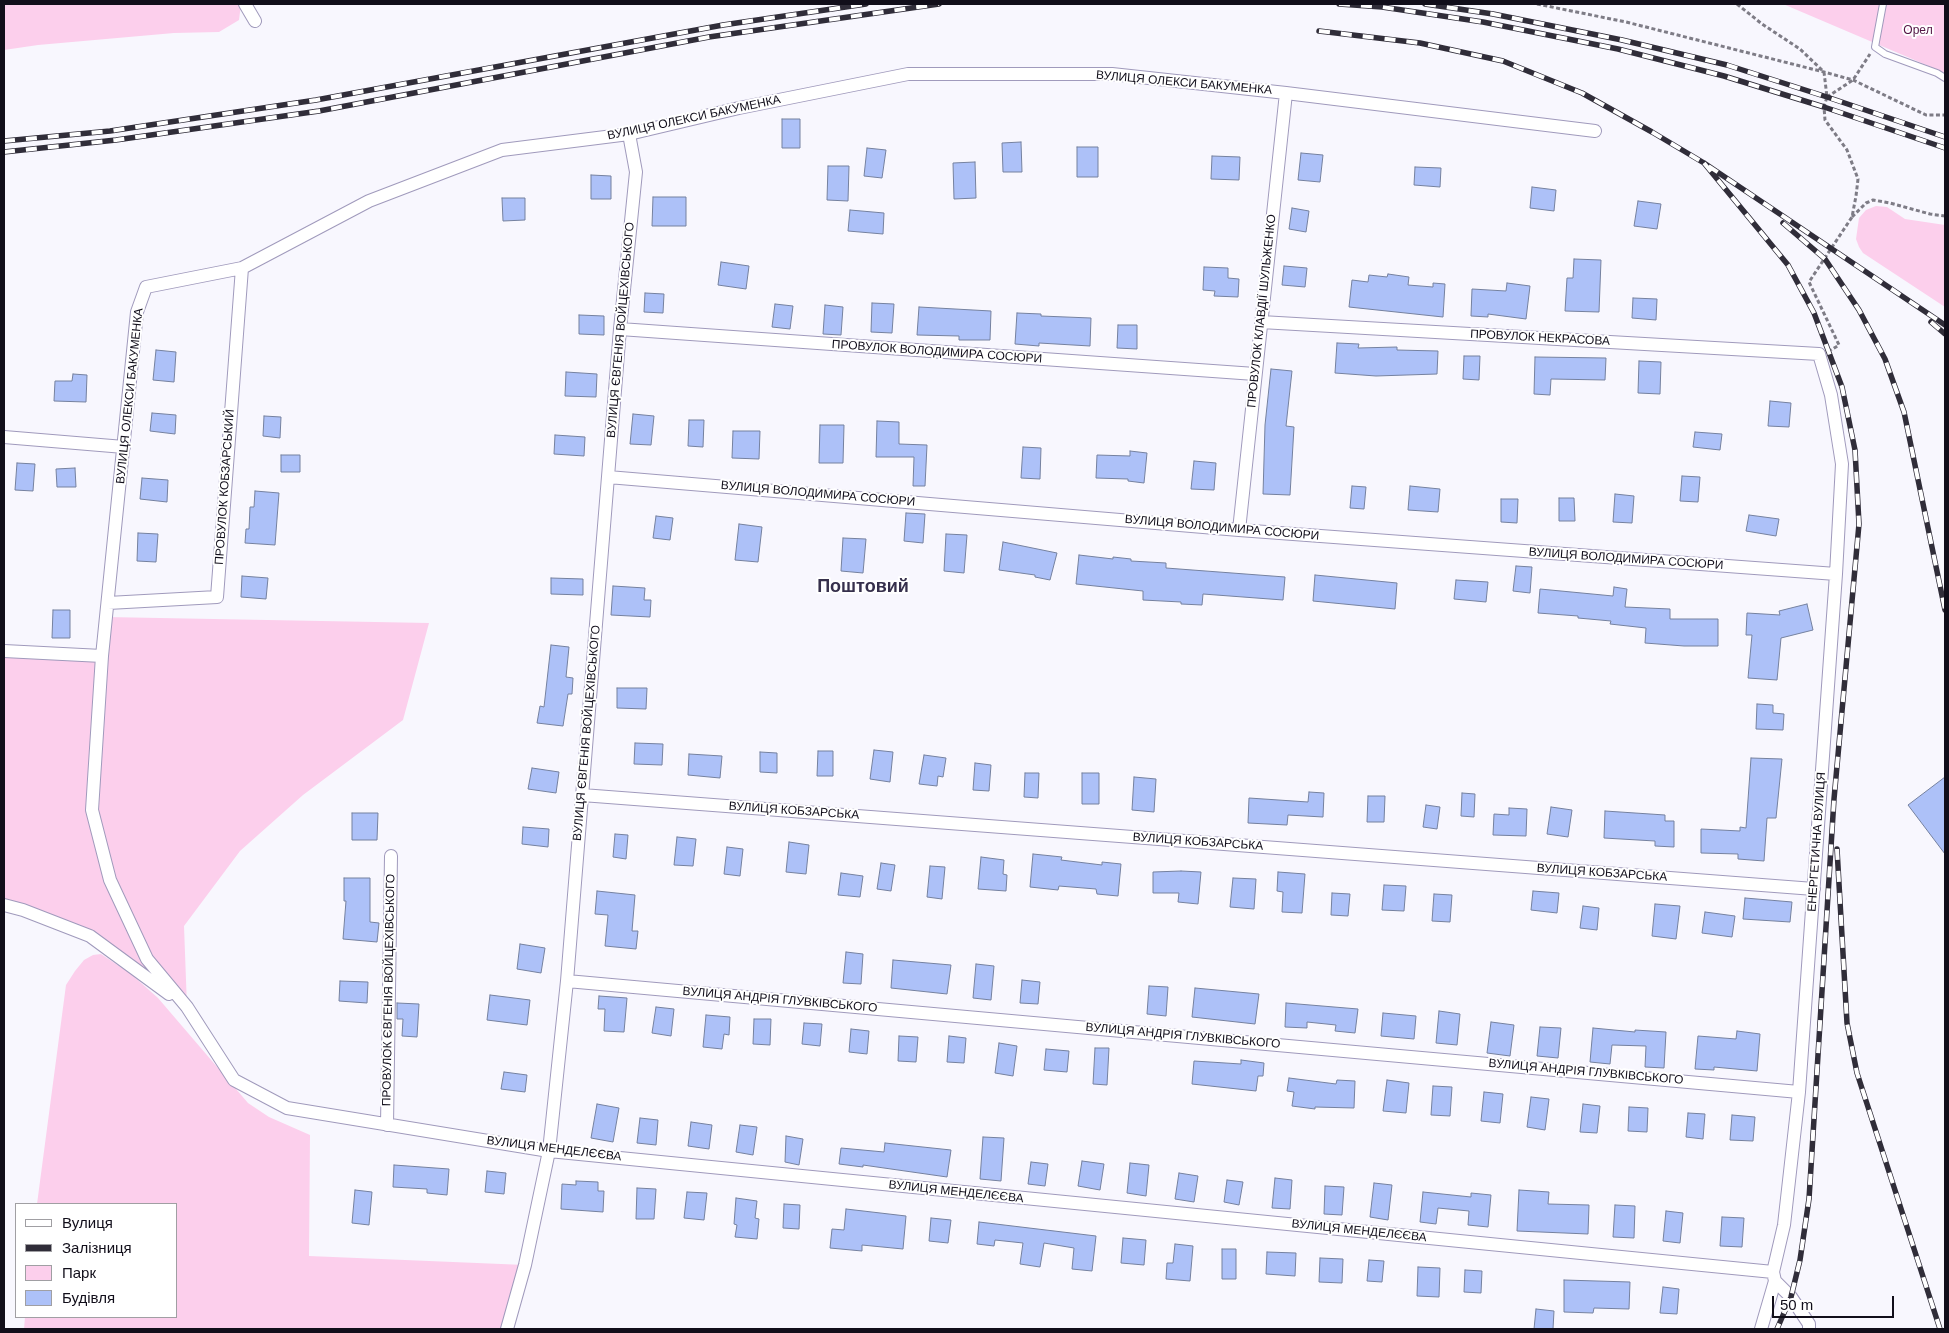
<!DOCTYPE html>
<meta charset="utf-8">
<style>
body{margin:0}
#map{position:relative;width:1949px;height:1333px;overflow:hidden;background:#f8f7fe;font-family:Arial,sans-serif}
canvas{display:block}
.frame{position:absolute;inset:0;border:5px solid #110e1a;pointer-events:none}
.legend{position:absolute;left:15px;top:1203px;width:162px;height:115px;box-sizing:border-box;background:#fff;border:1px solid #a09fa3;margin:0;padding:6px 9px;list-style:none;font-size:15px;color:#110e1a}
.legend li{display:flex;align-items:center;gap:10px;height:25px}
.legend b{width:25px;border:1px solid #a09fa3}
.scale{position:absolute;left:1772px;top:1296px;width:122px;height:22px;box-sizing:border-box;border:2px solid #110e1a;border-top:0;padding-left:6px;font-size:15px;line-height:18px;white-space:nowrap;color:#110e1a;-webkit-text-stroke:4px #fff;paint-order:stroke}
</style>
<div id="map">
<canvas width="1949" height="1333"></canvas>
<div class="frame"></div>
<ul class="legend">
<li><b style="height:6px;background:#fff"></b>Вулиця</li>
<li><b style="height:6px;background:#302d39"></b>Залізниця</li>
<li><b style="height:14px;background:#fccfec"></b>Парк</li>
<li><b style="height:14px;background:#adc1f8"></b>Будівля</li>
</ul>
<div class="scale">50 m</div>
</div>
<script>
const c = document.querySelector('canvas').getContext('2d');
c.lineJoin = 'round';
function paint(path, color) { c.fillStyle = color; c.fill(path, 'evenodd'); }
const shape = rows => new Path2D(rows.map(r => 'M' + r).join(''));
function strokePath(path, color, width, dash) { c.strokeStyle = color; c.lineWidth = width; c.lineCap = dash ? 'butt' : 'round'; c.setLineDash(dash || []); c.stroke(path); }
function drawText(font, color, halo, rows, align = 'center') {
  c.font = font + ' Arial,sans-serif'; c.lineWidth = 4; c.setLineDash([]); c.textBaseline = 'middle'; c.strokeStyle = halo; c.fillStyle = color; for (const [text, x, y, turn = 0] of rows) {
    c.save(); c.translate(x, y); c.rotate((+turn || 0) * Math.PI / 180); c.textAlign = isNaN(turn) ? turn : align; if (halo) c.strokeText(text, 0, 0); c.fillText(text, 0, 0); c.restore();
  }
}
paint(shape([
 [4,4,241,4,239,20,219,32,174,33,38,45,4,50],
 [1783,4,1945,4,1945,73],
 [1876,206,1887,207,1905,219,1945,225,1945,307,1863,253,1859,247,1856,239,1859,218,1866,210],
 [106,617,429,623,403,720,303,795,240,851,184,926,187,1007,90,936,4,905,4,651,102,656],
 [101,954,131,974,158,998,248,1103,269,1117,310,1135,309,1256,525,1265,507,1329,24,1329,25,1317,176,1317,176,1204,37,1204,66,985,75,971,84,960,93,955]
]), '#fccfec');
const building = shape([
 [782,119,800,119,800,148,782,148,782,119],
 [1021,142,1022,172,1003,172,1002,143,1021,142],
 [1077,147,1098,147,1098,177,1077,177,1077,147],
 [867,148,886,150,882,178,864,176,867,148],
 [1301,153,1323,155,1320,182,1298,180,1301,153],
 [1212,156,1240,157,1239,180,1211,179,1212,156],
 [975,162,976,198,954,199,953,163,975,162],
 [828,166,849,166,848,201,827,200,828,166],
 [1415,167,1441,168,1440,187,1414,185,1415,167],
 [591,175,611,176,611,199,591,199,591,175],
 [1532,187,1556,190,1554,211,1530,208,1532,187],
 [653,197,686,197,686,226,652,226,653,197],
 [502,198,525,198,525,220,503,221,502,198],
 [1638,201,1661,204,1657,229,1634,226,1638,201],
 [1292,208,1309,211,1306,232,1289,229,1292,208],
 [850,210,884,213,883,234,848,231,850,210],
 [1574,259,1601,260,1599,312,1565,311,1567,278,1573,278,1574,259],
 [721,262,749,266,746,289,718,285,721,262],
 [1284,266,1307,268,1305,287,1282,285,1284,266],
 [1204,267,1228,268,1228,278,1239,279,1238,297,1214,296,1215,291,1203,290,1204,267],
 [1388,274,1409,277,1408,285,1433,287,1433,283,1445,284,1443,317,1349,307,1352,280,1368,282,1369,275,1387,277,1388,274],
 [1507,283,1530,286,1526,319,1488,314,1488,317,1471,316,1472,289,1506,291,1507,283],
 [645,293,664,294,663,313,644,312,645,293],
 [1633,298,1657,299,1656,320,1632,318,1633,298],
 [872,303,894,304,892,333,871,332,872,303],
 [775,304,793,306,790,329,772,327,775,304],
 [825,305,843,307,841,335,823,334,825,305],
 [919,307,991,311,990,340,959,340,959,336,917,335,919,307],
 [1017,313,1041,314,1041,316,1091,318,1090,346,1039,343,1039,346,1015,344,1017,313],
 [579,315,604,316,604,335,579,334,579,315],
 [1118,325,1137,325,1137,349,1117,348,1118,325],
 [1337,343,1359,344,1358,348,1397,347,1397,350,1438,351,1437,374,1376,376,1335,373,1337,343],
 [156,350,176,352,174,382,153,380,156,350],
 [1464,356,1480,356,1479,380,1463,379,1464,356],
 [1535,357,1606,358,1605,380,1551,379,1550,395,1534,394,1535,357],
 [1639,361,1661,362,1660,394,1638,393,1639,361],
 [1271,369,1292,371,1286,426,1294,427,1290,495,1263,494,1265,425,1271,369],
 [566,372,597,374,596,397,565,396,566,372],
 [73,374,87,375,86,402,54,401,55,381,72,381,73,374],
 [1770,401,1791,403,1789,427,1768,426,1770,401],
 [152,413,176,415,175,434,150,431,152,413],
 [633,414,654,416,651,445,630,444,633,414],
 [264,416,281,417,280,438,263,436,264,416],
 [689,420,704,420,703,447,688,446,689,420],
 [877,421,899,422,899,444,927,445,925,486,913,486,914,457,876,457,877,421],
 [820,425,844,425,843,463,819,463,820,425],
 [733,431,760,431,759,459,732,458,733,431],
 [1695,432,1722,434,1720,450,1693,447,1695,432],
 [555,435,585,437,584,456,554,454,555,435],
 [1023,447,1041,448,1040,479,1021,478,1023,447],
 [1130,451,1147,453,1144,483,1128,481,1128,479,1096,478,1097,455,1130,456,1130,451],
 [281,455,300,455,300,472,281,472,281,455],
 [1194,461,1216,463,1214,490,1191,489,1194,461],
 [17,463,35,464,33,491,15,490,17,463],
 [75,468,76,487,57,487,56,469,75,468],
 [1682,476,1700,477,1698,502,1680,501,1682,476],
 [142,478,168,480,167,502,140,499,142,478],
 [1352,486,1366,487,1364,509,1350,508,1352,486],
 [1410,486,1440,489,1438,512,1408,510,1410,486],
 [255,491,279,493,275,545,245,543,246,529,249,529,250,507,254,507,255,491],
 [1615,494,1634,496,1632,523,1613,522,1615,494],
 [1559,498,1574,498,1575,521,1559,521,1559,498],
 [1501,499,1518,499,1517,523,1501,522,1501,499],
 [906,513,925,514,923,543,904,541,906,513],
 [1749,515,1779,519,1776,536,1746,531,1749,515],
 [656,516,673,518,670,540,653,538,656,516],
 [739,524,762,527,758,562,735,560,739,524],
 [138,533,158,534,156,562,137,561,138,533],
 [946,534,967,535,964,573,944,571,946,534],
 [843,538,866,539,863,573,841,571,843,538],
 [1003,542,1057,553,1050,580,1035,577,1035,575,999,570,1003,542],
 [1079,555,1113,559,1113,557,1131,559,1131,561,1166,563,1166,568,1285,577,1283,600,1203,594,1202,605,1181,604,1181,602,1143,600,1143,591,1076,584,1079,555],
 [1516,566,1532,567,1530,593,1513,591,1516,566],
 [1315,575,1397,583,1395,609,1313,601,1315,575],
 [242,576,268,578,266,599,241,597,242,576],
 [551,578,583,579,583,595,551,594,551,578],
 [1456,580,1488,582,1486,602,1454,599,1456,580],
 [613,586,645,588,644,600,651,600,650,617,611,615,613,586],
 [1614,587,1627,589,1625,607,1670,609,1670,619,1718,619,1718,646,1684,646,1645,643,1646,628,1610,624,1611,621,1578,618,1578,616,1538,613,1540,589,1613,596,1614,587],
 [1807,604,1813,630,1781,638,1777,680,1748,678,1752,635,1746,635,1747,613,1780,615,1779,611,1807,604],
 [53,610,70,610,70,638,52,638,53,610],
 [551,645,569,647,566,677,573,678,572,694,568,694,563,726,537,723,540,706,544,707,551,645],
 [617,688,647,688,646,709,617,708,617,688],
 [1757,704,1773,705,1773,713,1784,714,1783,730,1756,729,1757,704],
 [635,743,663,744,662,765,634,764,635,743],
 [874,750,893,752,890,782,870,779,874,750],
 [818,751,833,751,833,776,817,776,818,751],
 [760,752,777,753,777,773,760,772,760,752],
 [689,754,722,756,720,778,688,775,689,754],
 [924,755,946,758,943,777,938,776,937,786,919,784,924,755],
 [1751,758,1782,759,1776,818,1767,818,1764,861,1738,859,1738,854,1701,853,1701,829,1740,831,1740,827,1746,828,1751,758],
 [975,763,991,765,989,791,973,790,975,763],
 [532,768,559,772,556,793,528,789,532,768],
 [1025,773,1039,773,1038,798,1024,797,1025,773],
 [1082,773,1099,773,1099,804,1082,804,1082,773],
 [1134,777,1156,779,1154,812,1132,810,1134,777],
 [1945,777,1945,854,1908,805,1945,777],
 [1309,792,1324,793,1323,817,1288,815,1287,825,1248,823,1249,798,1308,802,1309,792],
 [1462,793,1475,794,1474,817,1461,816,1462,793],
 [1368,796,1385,796,1384,822,1367,822,1368,796],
 [1426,805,1440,807,1437,829,1423,827,1426,805],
 [1551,807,1572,810,1568,837,1547,834,1551,807],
 [1509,808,1527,809,1526,836,1493,835,1494,814,1509,815,1509,808],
 [1605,811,1665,815,1665,821,1674,821,1674,847,1655,846,1655,841,1604,838,1605,811],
 [352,813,378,813,377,840,352,840,352,813],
 [523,827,549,829,548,847,522,844,523,827],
 [615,834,628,835,626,859,613,857,615,834],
 [677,837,696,839,693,866,674,865,677,837],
 [789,842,809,845,806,874,786,872,789,842],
 [727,847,743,849,740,876,724,874,727,847],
 [1033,854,1062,857,1061,860,1102,865,1102,862,1121,864,1118,896,1097,894,1096,889,1059,886,1058,890,1030,887,1033,854],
 [981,857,1004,860,1003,874,1007,875,1006,891,978,889,981,857],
 [881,863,895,865,891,891,877,889,881,863],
 [930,866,945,867,942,899,927,897,930,866],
 [1181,871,1201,872,1198,904,1178,902,1179,893,1153,893,1153,872,1181,871],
 [1278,872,1305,874,1302,913,1282,912,1283,892,1277,891,1278,872],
 [841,873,863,876,860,897,838,895,841,873],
 [344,878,370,878,370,922,379,923,377,942,343,939,346,901,344,901,344,878],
 [1233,878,1256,879,1254,909,1230,907,1233,878],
 [1384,885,1406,886,1404,911,1382,910,1384,885],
 [597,891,635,895,632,931,638,931,636,949,605,946,608,915,595,914,597,891],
 [1533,891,1559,893,1557,913,1531,910,1533,891],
 [1332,893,1350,894,1348,916,1331,915,1332,893],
 [1434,894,1452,895,1450,922,1432,921,1434,894],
 [1745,898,1792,902,1790,922,1743,919,1745,898],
 [1655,904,1680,906,1676,939,1652,936,1655,904],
 [1583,906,1599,908,1597,930,1580,928,1583,906],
 [1705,912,1735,916,1732,937,1702,933,1705,912],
 [520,944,545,948,541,973,517,969,520,944],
 [846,952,863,954,861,984,843,983,846,952],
 [893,960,951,965,947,994,891,988,893,960],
 [976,964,994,966,991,1000,973,998,976,964],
 [1022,980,1040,982,1038,1004,1020,1003,1022,980],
 [340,981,368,982,367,1003,339,1001,340,981],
 [1149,986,1168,987,1166,1016,1147,1014,1149,986],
 [1195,988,1259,994,1255,1024,1192,1017,1195,988],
 [490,995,530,1000,527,1025,487,1020,490,995],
 [599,996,627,998,624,1032,604,1031,605,1009,598,1009,599,996],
 [397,1003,419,1004,417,1037,402,1036,403,1019,397,1019,397,1003],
 [1286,1003,1358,1009,1355,1033,1335,1031,1336,1025,1307,1022,1307,1028,1285,1027,1286,1003],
 [656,1007,674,1009,671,1036,652,1033,656,1007],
 [1439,1011,1460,1014,1457,1045,1436,1043,1439,1011],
 [1383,1013,1416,1016,1414,1039,1381,1036,1383,1013],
 [706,1015,730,1017,729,1035,724,1034,722,1049,703,1047,706,1015],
 [754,1019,771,1019,770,1045,753,1044,754,1019],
 [1491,1022,1514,1025,1510,1056,1487,1053,1491,1022],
 [804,1023,822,1024,820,1046,802,1044,804,1023],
 [1540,1027,1561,1028,1558,1058,1537,1056,1540,1027],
 [1593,1028,1635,1032,1635,1030,1666,1032,1664,1068,1645,1067,1646,1046,1612,1045,1610,1064,1590,1062,1593,1028],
 [851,1029,869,1031,867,1054,849,1052,851,1029],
 [1737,1031,1760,1034,1757,1071,1714,1067,1714,1070,1695,1069,1698,1036,1736,1039,1737,1031],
 [899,1036,918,1037,916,1062,898,1061,899,1036],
 [949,1036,966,1038,964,1063,947,1062,949,1036],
 [999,1043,1017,1046,1013,1076,995,1073,999,1043],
 [1095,1048,1109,1048,1107,1085,1093,1084,1095,1048],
 [1046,1049,1069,1051,1067,1072,1044,1070,1046,1049],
 [1241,1060,1264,1063,1263,1076,1258,1076,1256,1091,1192,1084,1194,1061,1241,1064,1241,1060],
 [504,1072,527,1075,525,1092,501,1089,504,1072],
 [1289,1078,1336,1084,1337,1080,1355,1081,1354,1108,1315,1107,1315,1109,1292,1106,1294,1092,1287,1091,1289,1078],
 [1387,1080,1409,1083,1406,1113,1383,1111,1387,1080],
 [1433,1086,1452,1087,1450,1116,1431,1115,1433,1086],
 [1484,1092,1503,1094,1500,1123,1481,1121,1484,1092],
 [1531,1097,1549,1099,1545,1130,1527,1127,1531,1097],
 [597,1104,619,1108,613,1142,591,1138,597,1104],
 [1583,1104,1600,1106,1597,1133,1580,1132,1583,1104],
 [1629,1107,1648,1108,1647,1132,1628,1131,1629,1107],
 [1688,1113,1705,1114,1703,1139,1686,1137,1688,1113],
 [1732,1115,1755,1117,1753,1141,1730,1140,1732,1115],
 [640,1118,658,1120,656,1145,637,1143,640,1118],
 [691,1122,712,1125,709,1149,688,1146,691,1122],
 [740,1125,757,1127,753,1155,736,1152,740,1125],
 [786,1136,803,1139,799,1165,785,1162,786,1136],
 [983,1137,1004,1138,1001,1181,980,1179,983,1137],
 [885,1143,951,1150,947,1177,863,1165,863,1167,839,1164,841,1148,884,1152,885,1143],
 [1082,1161,1104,1164,1100,1190,1078,1186,1082,1161],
 [1031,1162,1048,1164,1045,1186,1028,1184,1031,1162],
 [1130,1163,1149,1165,1146,1196,1127,1193,1130,1163],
 [394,1165,449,1169,447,1195,427,1193,427,1189,393,1187,394,1165],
 [487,1171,506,1173,504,1194,485,1192,487,1171],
 [1179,1173,1198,1176,1194,1202,1175,1199,1179,1173],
 [1275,1178,1292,1180,1290,1209,1272,1208,1275,1178],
 [1227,1180,1243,1182,1239,1205,1224,1202,1227,1180],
 [576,1181,598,1182,598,1191,604,1191,603,1212,561,1209,562,1184,576,1185,576,1181],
 [1374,1183,1392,1185,1388,1220,1370,1217,1374,1183],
 [1325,1186,1344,1187,1342,1215,1324,1214,1325,1186],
 [637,1188,656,1189,654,1219,636,1219,637,1188],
 [355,1190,372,1192,369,1225,352,1223,355,1190],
 [1519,1190,1549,1192,1548,1204,1589,1205,1588,1234,1517,1231,1519,1190],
 [687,1192,707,1193,704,1220,684,1218,687,1192],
 [1423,1192,1471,1197,1471,1193,1491,1195,1488,1227,1468,1225,1469,1211,1438,1208,1436,1224,1420,1222,1423,1192],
 [736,1198,757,1201,755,1218,759,1219,757,1239,735,1237,737,1225,734,1224,736,1198],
 [784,1204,800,1205,799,1229,783,1228,784,1204],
 [1615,1205,1635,1206,1634,1238,1613,1237,1615,1205],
 [846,1209,906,1216,903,1249,862,1245,862,1251,830,1248,832,1229,844,1230,846,1209],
 [1666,1211,1683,1213,1680,1243,1663,1241,1666,1211],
 [1722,1217,1744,1218,1742,1247,1720,1246,1722,1217],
 [931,1218,951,1220,948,1243,929,1241,931,1218],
 [979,1222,1096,1236,1092,1271,1072,1269,1074,1248,1044,1243,1040,1267,1020,1264,1023,1243,995,1240,994,1246,977,1244,979,1222],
 [1123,1238,1146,1240,1144,1265,1121,1263,1123,1238],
 [1175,1244,1193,1246,1190,1281,1166,1279,1167,1263,1173,1263,1175,1244],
 [1222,1249,1236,1249,1236,1279,1222,1279,1222,1249],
 [1267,1252,1296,1253,1295,1276,1266,1274,1267,1252],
 [1320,1258,1343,1259,1342,1283,1319,1282,1320,1258],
 [1369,1260,1384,1261,1382,1282,1367,1281,1369,1260],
 [1418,1267,1440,1268,1439,1297,1417,1296,1418,1267],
 [1465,1270,1482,1271,1481,1293,1464,1292,1465,1270],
 [1564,1280,1630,1282,1629,1309,1594,1308,1593,1313,1564,1312,1564,1280],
 [1663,1287,1679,1289,1677,1314,1660,1313,1663,1287],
 [1536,1309,1554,1311,1553,1329,1534,1329,1536,1309]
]);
paint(building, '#adc1f8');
strokePath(building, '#75819f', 1);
const service = shape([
 [1883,4,1875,47,1885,54,1937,73,1945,78]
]);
const minor = shape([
 [245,4,255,21],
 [1595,131,1286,93,1112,74,908,74,739,108,629,134,502,150,369,201,242,268,146,287,137,312,102,656,92,810,110,880,147,959,187,1007,234,1080,287,1108,549,1151,1773,1272],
 [1261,322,1819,354,1831,395,1842,464,1836,574,1799,1092,1784,1225,1773,1272,1775,1281,1761,1329],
 [620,329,1255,374],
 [4,437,124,447],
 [608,477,1239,530,1836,574],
 [1239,530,1286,93],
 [108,603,217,597,242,268],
 [4,651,102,656],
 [582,795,1814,889],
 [4,905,23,910,90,936,169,994],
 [567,981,1799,1092],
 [387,1125,391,856],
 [1775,1281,1791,1297,1809,1324,1809,1329],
 [507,1329,525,1265,549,1151,567,981,620,329,636,172,629,134]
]);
strokePath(service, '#a09abc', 8);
strokePath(minor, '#a09abc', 14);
strokePath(shape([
 [1537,4,1626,22,1824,72,1853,80,1926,115,1945,115],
 [1737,4,1762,24,1800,49,1824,72,1827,97,1824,107,1825,120,1847,150,1858,179,1856,196,1852,217,1809,282,1839,345,1831,350],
 [1827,97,1853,80,1870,54],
 [1852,217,1866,203,1873,200,1890,203,1930,214,1945,216]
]), '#7e7c86', 3, [4, 2.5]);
strokePath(service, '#fff', 6);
strokePath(minor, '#fff', 12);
const rail = shape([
 [1339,4,1382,7,1483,22,1618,49,1724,76,1824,107,1945,148],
 [1425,4,1493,14,1622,40,1727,65,1827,97,1945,137],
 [1319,31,1420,43,1503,61,1582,93,1652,132,1704,163,1945,325],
 [4,141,110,131,316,100,723,25,866,4],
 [4,152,116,140,319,111,709,37,939,4],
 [1704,163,1788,265,1814,313,1842,387,1855,450,1859,524,1834,799,1809,1199,1800,1260,1791,1297,1777,1329],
 [1783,223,1825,259,1859,310,1885,359,1904,412,1945,610],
 [1931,322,1945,334],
 [1837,849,1847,1023,1857,1073,1940,1329]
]);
strokePath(rail, '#302d39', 5.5);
strokePath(rail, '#fff', 4, [11]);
drawText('12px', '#531444', '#fff', [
 ["Орел",1918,31]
]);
drawText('12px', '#110e1a', '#fff', [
 ["ВУЛИЦЯ ОЛЕКСИ БАКУМЕНКА",1184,83,5],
 ["ВУЛИЦЯ ОЛЕКСИ БАКУМЕНКА",694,118,-12],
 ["ПРОВУЛОК КЛАВДІЇ ШУЛЬЖЕНКО",1262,311,-84],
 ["ВУЛИЦЯ ЄВГЕНІЯ ВОЙЦЕХІВСЬКОГО",621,330,-85],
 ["ПРОВУЛОК НЕКРАСОВА",1540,338,3],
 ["ПРОВУЛОК ВОЛОДИМИРА СОСЮРИ",937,352,4],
 ["ВУЛИЦЯ ОЛЕКСИ БАКУМЕНКА",130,396,-84],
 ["ПРОВУЛОК КОБЗАРСЬКИЙ",225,487,-86],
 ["ВУЛИЦЯ ВОЛОДИМИРА СОСЮРИ",818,494,5],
 ["ВУЛИЦЯ ВОЛОДИМИРА СОСЮРИ",1222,528,5],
 ["ВУЛИЦЯ ВОЛОДИМИРА СОСЮРИ",1626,559,4],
 ["ВУЛИЦЯ ЄВГЕНІЯ ВОЙЦЕХІВСЬКОГО",587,733,-85],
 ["ВУЛИЦЯ КОБЗАРСЬКА",794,811,4],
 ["ВУЛИЦЯ КОБЗАРСЬКА",1198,842,4],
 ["ЕНЕРГЕТИЧНА ВУЛИЦЯ",1817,842,-86],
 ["ВУЛИЦЯ КОБЗАРСЬКА",1602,873,4],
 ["ПРОВУЛОК ЄВГЕНІЯ ВОЙЦЕХІВСЬКОГО",389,990,-89],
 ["ВУЛИЦЯ АНДРІЯ ГЛУВКІВСЬКОГО",780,1000,5],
 ["ВУЛИЦЯ АНДРІЯ ГЛУВКІВСЬКОГО",1183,1036,5],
 ["ВУЛИЦЯ АНДРІЯ ГЛУВКІВСЬКОГО",1586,1072,5],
 ["ВУЛИЦЯ МЕНДЕЛЄЄВА",554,1149,7],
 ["ВУЛИЦЯ МЕНДЕЛЄЄВА",956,1192,6],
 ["ВУЛИЦЯ МЕНДЕЛЄЄВА",1359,1231,6]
]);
drawText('bold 18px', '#36304c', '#fff', [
 ["Поштовий",863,587]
]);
</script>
